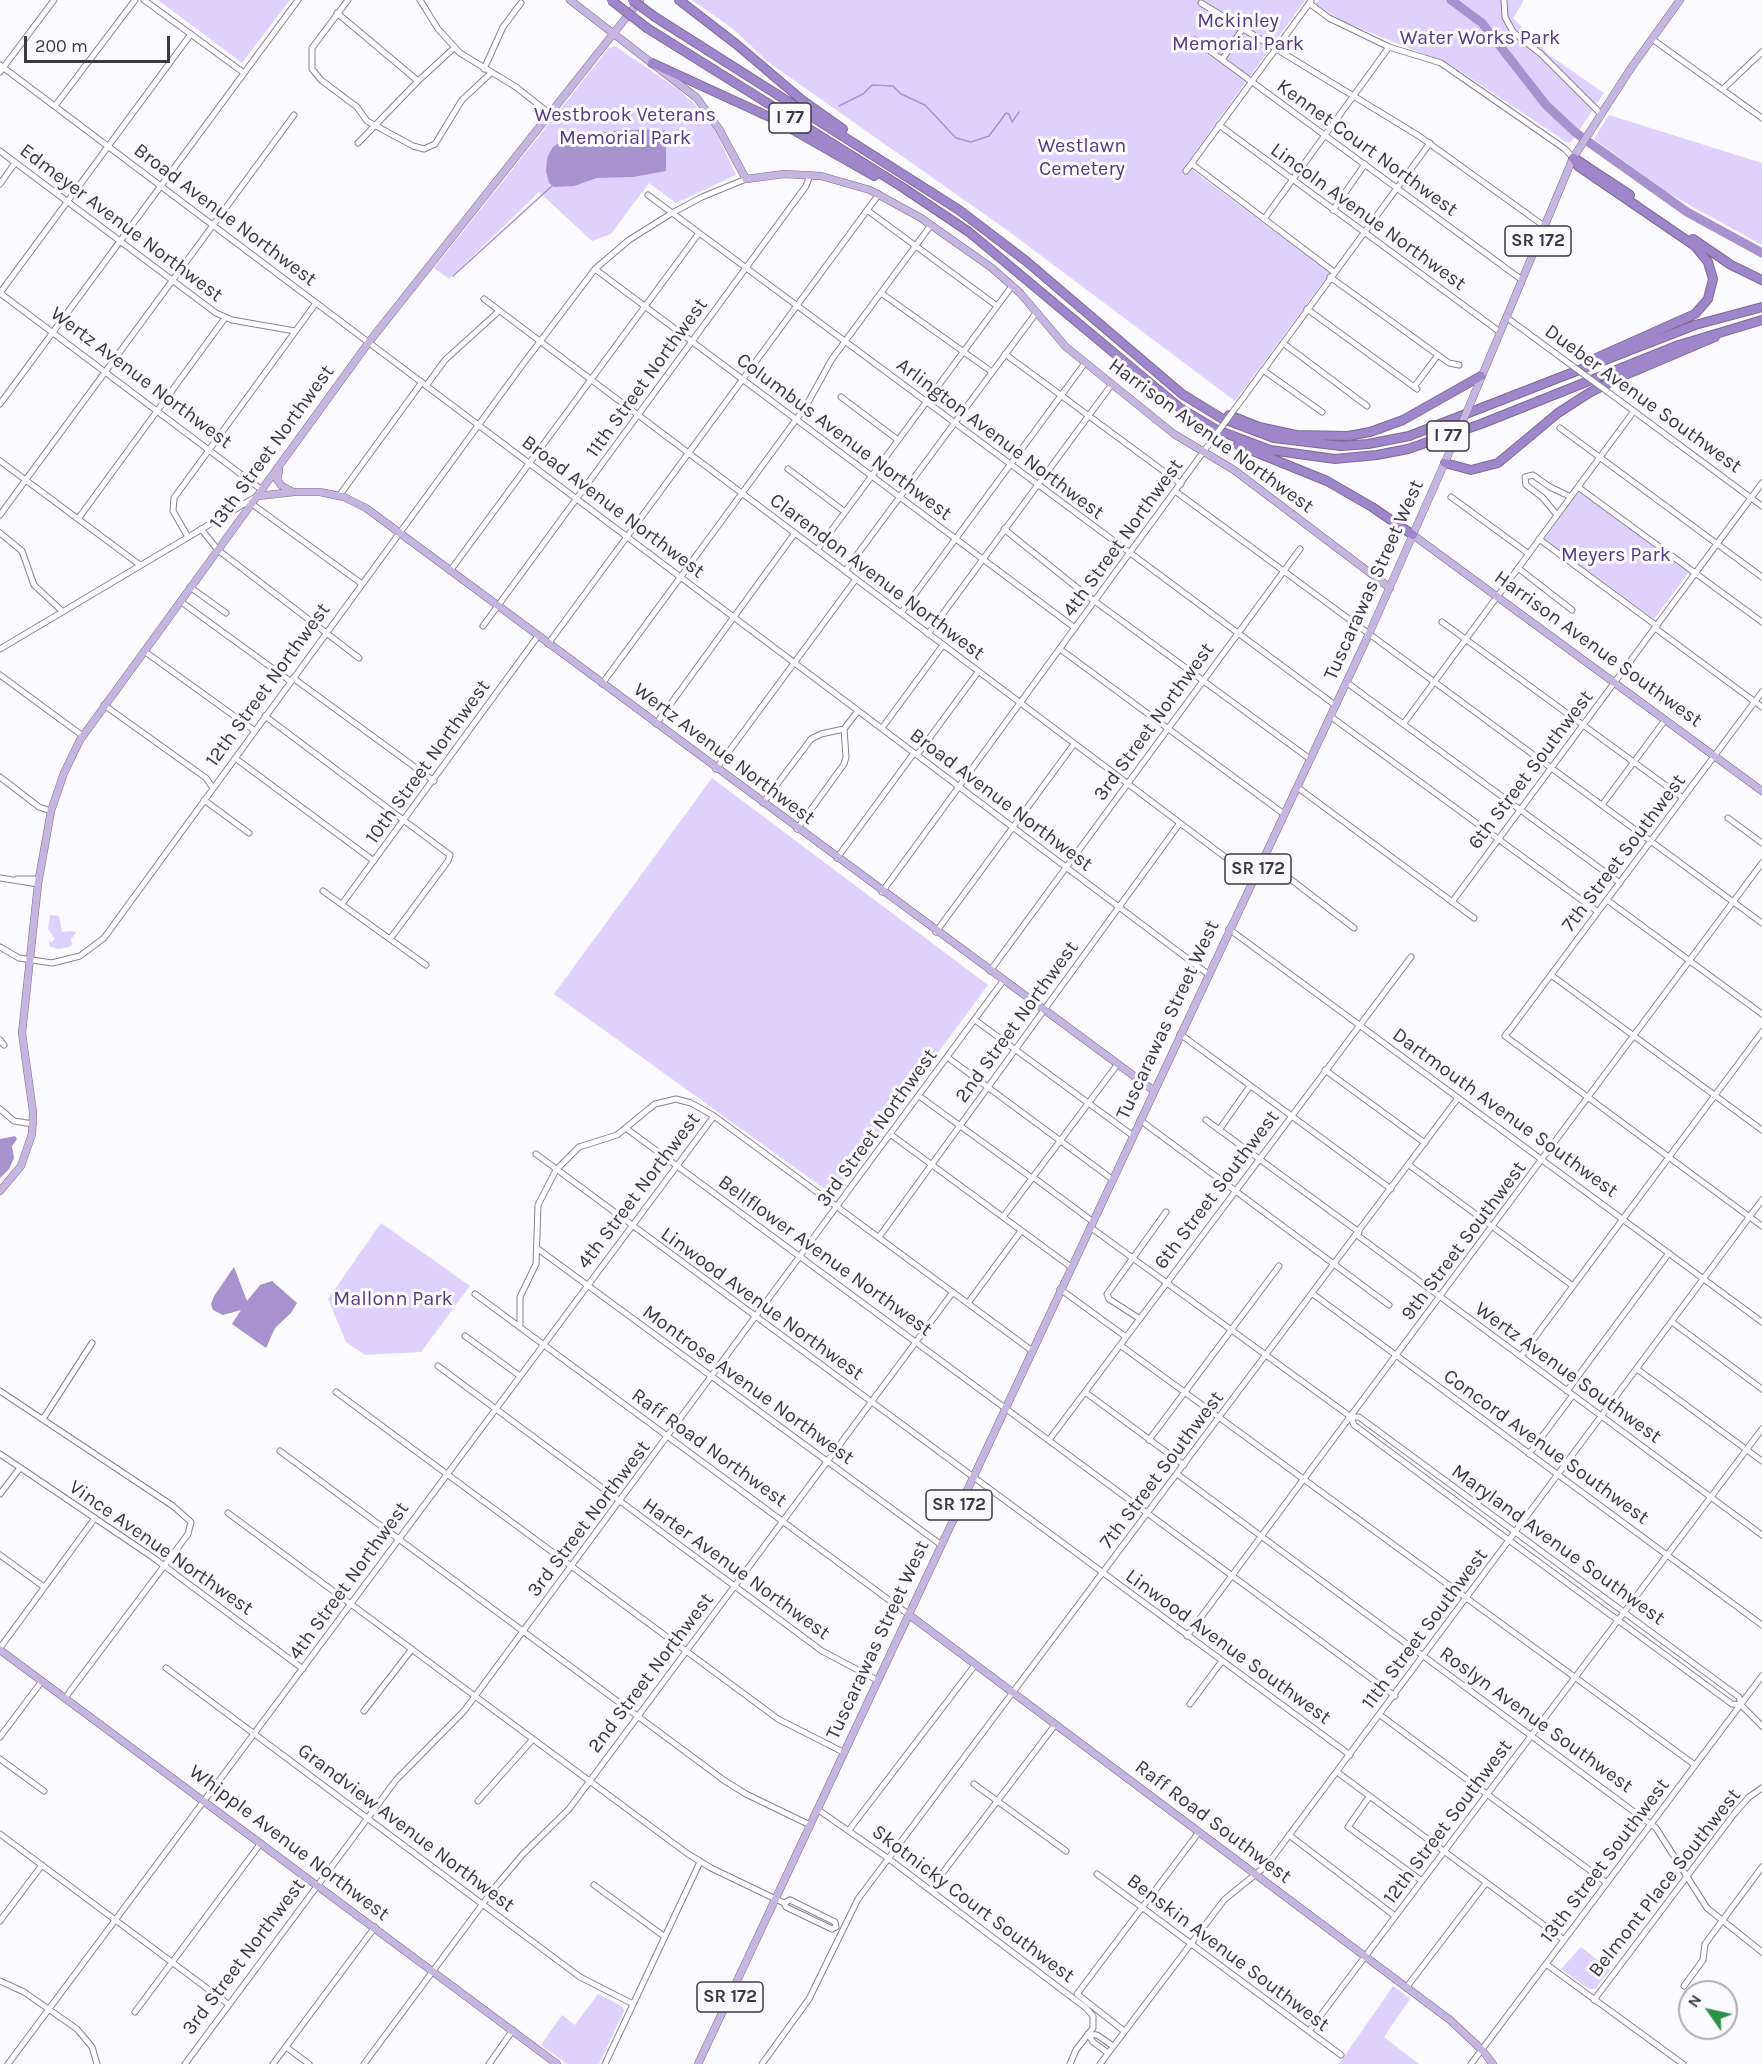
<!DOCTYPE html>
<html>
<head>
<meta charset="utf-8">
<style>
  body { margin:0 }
  #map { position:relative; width:1762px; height:2064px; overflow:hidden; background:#fbfafe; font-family:Karla,sans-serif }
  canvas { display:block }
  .north { position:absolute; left:1678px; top:1980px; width:60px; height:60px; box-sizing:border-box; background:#fbfafe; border:2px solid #afadb3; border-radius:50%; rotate:304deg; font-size:16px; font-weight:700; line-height:24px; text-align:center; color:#3c3942 }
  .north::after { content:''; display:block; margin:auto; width:21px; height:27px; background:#299249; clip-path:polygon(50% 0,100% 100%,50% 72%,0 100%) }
  .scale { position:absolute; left:24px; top:36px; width:146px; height:27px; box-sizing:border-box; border:3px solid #3c3942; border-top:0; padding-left:8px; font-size:18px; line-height:21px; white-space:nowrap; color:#3c3942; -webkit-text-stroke:4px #fbfafe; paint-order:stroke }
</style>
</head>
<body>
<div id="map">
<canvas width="1762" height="2064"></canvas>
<div class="north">N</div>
<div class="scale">200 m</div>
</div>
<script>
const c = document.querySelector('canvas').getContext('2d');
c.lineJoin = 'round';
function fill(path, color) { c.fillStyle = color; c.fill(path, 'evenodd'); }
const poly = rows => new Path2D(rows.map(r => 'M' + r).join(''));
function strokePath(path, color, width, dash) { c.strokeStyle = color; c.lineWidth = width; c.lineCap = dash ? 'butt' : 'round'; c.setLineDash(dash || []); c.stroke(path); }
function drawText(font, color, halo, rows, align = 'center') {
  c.font = font + ' Karla,sans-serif'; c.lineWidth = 6; c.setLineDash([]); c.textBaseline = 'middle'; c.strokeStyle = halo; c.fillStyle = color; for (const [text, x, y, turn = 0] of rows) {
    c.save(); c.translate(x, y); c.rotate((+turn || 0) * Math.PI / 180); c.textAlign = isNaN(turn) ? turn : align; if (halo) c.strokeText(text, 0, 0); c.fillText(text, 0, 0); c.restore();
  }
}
const green = poly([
  [158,0,290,0,242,63],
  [692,0,1305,0,1186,165,1330,273,1235,401,1007,230,768,62,732,28],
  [1319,0,1524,0,1513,18,1549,55,1604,93,1572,141,1568,143,1451,65,1344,22,1315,4],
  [615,46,679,90,695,105,715,130,736,175,676,203,649,183,611,234,592,241,539,192,449,279,434,268,609,48],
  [1609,115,1762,163,1762,245,1668,193,1594,139],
  [1579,491,1689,572,1654,619,1544,539],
  [712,778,988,985,833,1195,554,994],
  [50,915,59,916,62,932,74,931,76,933,71,939,72,945,69,947,58,949,49,946,49,941,52,942,55,939,48,929],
  [381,1223,470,1286,421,1352,365,1355,346,1342,328,1299],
  [1581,1947,1610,1970,1595,1989,1589,1989,1561,1969],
  [1393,1986,1410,1999,1384,2037,1419,2064,1339,2064],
  [598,1994,622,2006,624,2011,599,2064,567,2064,541,2045,562,2015,575,2025]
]);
const water = poly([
  [660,129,666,131,666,171,633,177,597,178,574,186,554,187,549,183,546,171,547,158,553,147,564,139,612,131],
  [15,1136,17,1139,12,1146,14,1158,9,1169,0,1178,0,1139],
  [234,1267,247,1301,260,1285,272,1281,297,1303,291,1313,275,1328,266,1348,232,1324,241,1310,223,1315,213,1310,211,1304,214,1296]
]);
const stream = poly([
  [839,106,863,94,872,85,893,86,901,94,925,105,956,138,971,142,989,136,1006,113,1009,114,1012,122,1019,112],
  [453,276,552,186]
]);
const river = poly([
  [1451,0,1482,23,1546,105,1576,133,1687,212,1762,253]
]);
const minor = poly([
  [144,0,244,73],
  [348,0,312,48,312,69,321,80,357,107,367,121,413,146,424,149,435,144,462,100,491,73],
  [420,0,438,29,460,53,516,87,550,114],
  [1504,0,1505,17,1513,32,1541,54,1601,114],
  [1201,3,1419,136,1544,226],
  [1309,3,1329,18,1389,47,1441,63,1565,149,1573,158],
  [337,13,418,81],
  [1652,39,1762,118],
  [1195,40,1522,280],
  [1222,60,1243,28],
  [0,65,1208,974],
  [484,69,503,27,521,3],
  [0,72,54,0],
  [1723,89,1762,52],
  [55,106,135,0],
  [1219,125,1500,332],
  [358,143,418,81,454,48],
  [0,151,216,313,232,320,295,331],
  [1192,164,1334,272],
  [1186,171,1311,1],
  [0,184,15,163],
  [648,195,1335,705],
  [867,210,997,306],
  [1333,210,1365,164],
  [1264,219,1389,47],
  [595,269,1075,628],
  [1330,277,1449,363,1459,365],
  [0,293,262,490],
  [0,293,191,34],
  [881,293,992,372],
  [484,299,1253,878],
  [1307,309,1417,389],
  [1506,317,1563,359],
  [1283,343,1367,406],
  [1005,354,1181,484],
  [1263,370,1322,412],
  [426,386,445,360,499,311],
  [1414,387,1438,355],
  [1608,392,1762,506],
  [841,397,898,440],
  [0,404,298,0],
  [1237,406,1430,143],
  [1560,428,1762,577],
  [0,461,140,565],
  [788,469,845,512],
  [1578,487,1762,622],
  [1175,491,1762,923],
  [339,496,422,382],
  [1451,497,1529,554],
  [252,504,362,584],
  [0,515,294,115],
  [1557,515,1542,497,1526,485,1525,477,1533,475,1550,487,1571,497],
  [78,519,225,318],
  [201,529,218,550,359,658],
  [1004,529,1085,594,1310,759],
  [0,533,22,551,34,585,62,611],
  [188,537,173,511,174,498,316,303],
  [1539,539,1657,626],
  [817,550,1012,286],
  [1518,568,1572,610],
  [450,571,699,233],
  [845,571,1036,313],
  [190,587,226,613],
  [180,601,290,681],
  [901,613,1085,363],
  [1442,622,1683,798],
  [483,626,806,186,810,175],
  [1655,628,1762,707],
  [928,634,1112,384],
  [548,644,879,194],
  [0,649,254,498],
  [1060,649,1284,814],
  [144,651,255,731],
  [0,675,83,736],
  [293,678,434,781],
  [1346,682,1620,883],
  [602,684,806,406,832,359,931,225],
  [104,705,206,778,213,788],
  [265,716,450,855,448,861,390,939],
  [1330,716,1598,912],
  [1404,723,1634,411],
  [656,724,795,533],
  [882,728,943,645],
  [917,755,978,672],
  [235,758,374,861],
  [716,769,856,579],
  [0,777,39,807,51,811],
  [1297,787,1474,918],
  [204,800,249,833],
  [763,803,811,739,821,734,844,729,858,711],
  [1602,805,1665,720],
  [1728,818,1762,843],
  [797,829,844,764,846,757,844,729],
  [837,858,914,753],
  [1263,858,1354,928],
  [0,878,38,884],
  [17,879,39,879],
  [323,891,426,965],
  [882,892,1212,440],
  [1607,900,1762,1014],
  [1452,902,1762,483],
  [342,904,538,636],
  [1229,929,1762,1322],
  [936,932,1074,744],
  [0,947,19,958,52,963,80,956,104,938,523,364,595,269,629,240,672,213,702,197,746,179],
  [990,971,1300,549],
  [1551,975,1762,1130],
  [975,1020,1132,1135],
  [1509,1031,1762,692],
  [1507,1033,1505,1036,1762,1226],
  [1180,1034,1391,1189],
  [0,1040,4,1045],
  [947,1057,1112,1179],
  [1325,1070,1425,1143],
  [919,1096,1032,1178],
  [0,1109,14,1121,33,1124],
  [1140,1120,1389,1305],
  [1206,1120,1359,1232],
  [627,1129,1395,1696],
  [1219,1130,1250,1086],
  [890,1134,1071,1267],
  [536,1154,1350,1755],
  [1409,1165,1573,1286],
  [1033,1177,1092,1221],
  [1003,1217,1117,1065],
  [1090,1227,1351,1417,1359,1417,1739,1697,1741,1705,1762,1726],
  [1357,1235,1762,1535],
  [879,1237,1180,823],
  [538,1249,940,1544],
  [1060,1289,1126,1337],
  [475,1294,908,1614],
  [1313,1294,1762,1625],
  [968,1303,1021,1231],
  [1140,1319,1109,1299,1107,1294,1166,1212],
  [1672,1322,1762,1389],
  [520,1326,520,1297,536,1264,538,1205,556,1170,579,1147,617,1135,655,1104,676,1099,691,1103,714,1116,1031,1350],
  [465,1336,520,1376],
  [1120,1345,1695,1765],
  [1521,1356,1762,1032],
  [438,1366,822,1651,877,1680],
  [1637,1369,1762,1461],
  [0,1391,173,1506,191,1522,188,1534,65,1698],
  [1567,1391,1669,1253],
  [336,1392,778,1719,843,1752],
  [1085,1392,1184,1465],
  [1351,1417,1354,1425,1510,1541,1732,1704,1741,1705],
  [43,1419,92,1343],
  [1049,1440,1411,957],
  [1149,1440,1279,1266],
  [280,1451,725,1781,746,1794,810,1825],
  [0,1454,151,1556,303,1669],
  [1529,1454,1573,1395],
  [1177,1474,1656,1828,1707,1908,1762,1952],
  [0,1494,20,1468],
  [228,1513,688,1854,711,1868,784,1903],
  [0,1555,44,1587],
  [1187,1636,1762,863],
  [0,1648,95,1518],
  [166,1668,580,1977,633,2004],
  [1190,1704,1222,1661],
  [364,1711,412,1649],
  [1380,1715,1607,1883],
  [0,1737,42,1681],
  [0,1759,44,1791],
  [1337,1772,1564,1940],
  [974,1784,1066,1851],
  [1369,1797,1348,1827,1422,1881],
  [478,1801,533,1739],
  [817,1809,889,1859,1086,2008,1093,2016,1093,2028,1076,2050,1070,2064],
  [849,1830,975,1665],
  [0,1834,228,2004],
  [1289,1835,1395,1916],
  [1097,1874,1341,2055],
  [935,1883,1055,1725],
  [594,1885,665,1937],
  [790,1900,835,1922,836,1927,832,1929,786,1907,784,1903,790,1900],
  [0,1921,42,1865],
  [1546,1964,1683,2064],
  [0,1981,24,1992,77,2029,92,2047,97,2064],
  [1684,1986,1703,1960,1705,1944,1762,1867],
  [1406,1988,1486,1883],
  [1594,2000,1734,1814,1749,1797,1762,1788],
  [135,2012,261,1843],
  [1124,2031,1077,1994,1199,1832],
  [1309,2031,1762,1429],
  [1088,2034,1093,2042,1108,2053],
  [1088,2034,1097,2035,1113,2046],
  [286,2047,309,2064],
  [8,2064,714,1116],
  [185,2064,396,1780,464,1711,1003,981],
  [273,2064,375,1927],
  [364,2064,496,1886,523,1854,569,1809,953,1292],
  [489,2064,513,2030],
  [605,2064,700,1862],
  [762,2064,809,1999,858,1899,1458,1098],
  [1100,2064,1224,1900,1267,1865,1762,1200],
  [1471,2064,1762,1676]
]);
const major = poly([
  [570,0,697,98,719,129,746,179,784,174,821,176,870,190,921,218,992,268,1020,293,1066,347,1174,434,1234,470,1390,588],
  [1471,402,1573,158,1631,68,1680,0],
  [279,470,277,480,282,486,291,491],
  [258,496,294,492,320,492,344,497,366,508,1153,1090],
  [1413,535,1762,791],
  [0,1191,21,1166,32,1134,33,1112,22,1033,38,884,51,811,64,773,80,740,369,342,640,0],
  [908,1614,1450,2020,1482,2050,1493,2064],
  [0,1650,557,2064],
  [698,2064,1369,634,1453,444]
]);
const highway = poly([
  [679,0,736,44,802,100,843,129],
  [655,17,959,210,1026,261,1182,394,1221,418,1274,438,1341,446,1368,444,1409,436,1695,325,1762,307],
  [647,28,902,187,969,232,1180,408,1217,430,1270,450,1335,459,1377,455,1408,449,1481,424,1679,345,1762,320],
  [652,63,774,119,874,176],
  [1573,158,1578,166,1695,246,1708,262,1713,279,1708,299,1695,314,1594,359],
  [1574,158,1630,195],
  [1693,239,1731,265,1762,280],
  [1229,415,1259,427,1296,435,1348,436,1370,432,1403,420,1481,376],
  [1238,445,1327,481,1372,507,1413,535],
  [1445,463,1471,470,1498,463,1558,413,1589,393,1616,379,1715,337]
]);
const minorBridge = poly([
  [1563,359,1608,392],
  [1212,440,1237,406]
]);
const majorBridge = poly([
  [1453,444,1471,402]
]);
const highwayBridge = poly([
  [611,0,647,28],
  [632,0,655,17]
]);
const shields = [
  [790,118,42],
  [1538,241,66],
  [1448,436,42],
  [1258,869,66],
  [959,1505,66],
  [730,1997,66]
];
const shieldNames = [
  ["I 77",790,118],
  ["SR 172",1538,241],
  ["I 77",1448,436],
  ["SR 172",1258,869],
  ["SR 172",959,1505],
  ["SR 172",730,1997]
];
const parkNames = [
  ["Mckinley",1238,21],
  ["Memorial Park",1238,44],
  ["Water Works Park",1480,38],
  ["Westbrook Veterans",625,115],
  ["Memorial Park",625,138],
  ["Westlawn",1082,146],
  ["Cemetery",1082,169],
  ["Meyers Park",1616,555],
  ["Mallonn Park",393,1299]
];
const streetNames = [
  ["Kennet Court Northwest",1367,148,36],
  ["Broad Avenue Northwest",225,215,37],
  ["Lincoln Avenue Northwest",1368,217,36],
  ["Edmeyer Avenue Northwest",121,223,37],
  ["Wertz Avenue Northwest",141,378,37],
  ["11th Street Northwest",647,378,-54],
  ["Dueber Avenue Southwest",1643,399,36],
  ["Harrison Avenue Northwest",1211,436,36],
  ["Columbus Avenue Northwest",844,437,37],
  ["Arlington Avenue Northwest",1000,439,37],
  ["13th Street Northwest",272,447,-54],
  ["Broad Avenue Northwest",613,507,37],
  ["4th Street Northwest",1123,538,-54],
  ["Clarendon Avenue Northwest",877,577,37],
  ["Tuscarawas Street West",1374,580,-66],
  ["Harrison Avenue Southwest",1598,649,36],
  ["12th Street Northwest",268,685,-54],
  ["3rd Street Northwest",1154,722,-54],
  ["Wertz Avenue Northwest",724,754,37],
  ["10th Street Northwest",428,762,-54],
  ["6th Street Southwest",1531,770,-53],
  ["Broad Avenue Northwest",1001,800,37],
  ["7th Street Southwest",1624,853,-53],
  ["Tuscarawas Street West",1168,1020,-65],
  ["2nd Street Northwest",1017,1022,-54],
  ["Dartmouth Avenue Southwest",1505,1113,36],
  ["3rd Street Northwest",877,1128,-54],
  ["6th Street Southwest",1217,1190,-53],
  ["4th Street Northwest",639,1191,-53],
  ["9th Street Southwest",1464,1241,-53],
  ["Bellflower Avenue Northwest",825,1256,36],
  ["Linwood Avenue Northwest",762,1304,36],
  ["Wertz Avenue Southwest",1568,1373,36],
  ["Montrose Avenue Northwest",748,1385,36],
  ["Concord Avenue Southwest",1546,1447,36],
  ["Raff Road Northwest",709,1448,36],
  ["7th Street Southwest",1162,1470,-53],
  ["3rd Street Northwest",589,1519,-53],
  ["Maryland Avenue Southwest",1558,1545,36],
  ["Vince Avenue Northwest",161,1548,35],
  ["Harter Avenue Northwest",736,1569,36],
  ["4th Street Northwest",349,1581,-54],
  ["11th Street Southwest",1425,1629,-53],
  ["Tuscarawas Street West",878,1640,-65],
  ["Linwood Avenue Southwest",1228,1647,36],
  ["2nd Street Northwest",651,1673,-53],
  ["Roslyn Avenue Southwest",1536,1720,36],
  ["Raff Road Southwest",1213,1822,37],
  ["12th Street Southwest",1448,1822,-53],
  ["Grandview Avenue Northwest",406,1828,37],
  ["Whipple Avenue Northwest",289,1843,37],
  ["13th Street Southwest",1605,1861,-53],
  ["Belmont Place Southwest",1665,1883,-52],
  ["Skotnicky Court Southwest",973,1904,37],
  ["Benskin Avenue Southwest",1228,1953,37],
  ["3rd Street Northwest",244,1957,-53]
];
fill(green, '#dfd1fd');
fill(water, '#a693cd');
strokePath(stream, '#a693cd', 1.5);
strokePath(river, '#a693cd', 9);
strokePath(minor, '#878195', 7);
strokePath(major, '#7c6b9b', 8);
strokePath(highway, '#7c6b9b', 10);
strokePath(minor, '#fff', 5);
strokePath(major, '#c5b6e0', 7);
strokePath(highway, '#9e86cb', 8);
strokePath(minorBridge, '#878195', 7, []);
strokePath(majorBridge, '#7c6b9b', 8, []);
strokePath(highwayBridge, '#7c6b9b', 10, []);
strokePath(minorBridge, '#fff', 5);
strokePath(majorBridge, '#c5b6e0', 7);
strokePath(highwayBridge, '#9e86cb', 8);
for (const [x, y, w] of shields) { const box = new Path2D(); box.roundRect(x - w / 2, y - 15, w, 30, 4.5); c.fillStyle = '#fbfafe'; c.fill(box); strokePath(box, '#3c3942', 1.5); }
drawText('bold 18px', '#3c3942', null, shieldNames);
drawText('20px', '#553a80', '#fbfafe', parkNames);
drawText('20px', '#3c3942', '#fbfafe', streetNames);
</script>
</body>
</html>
